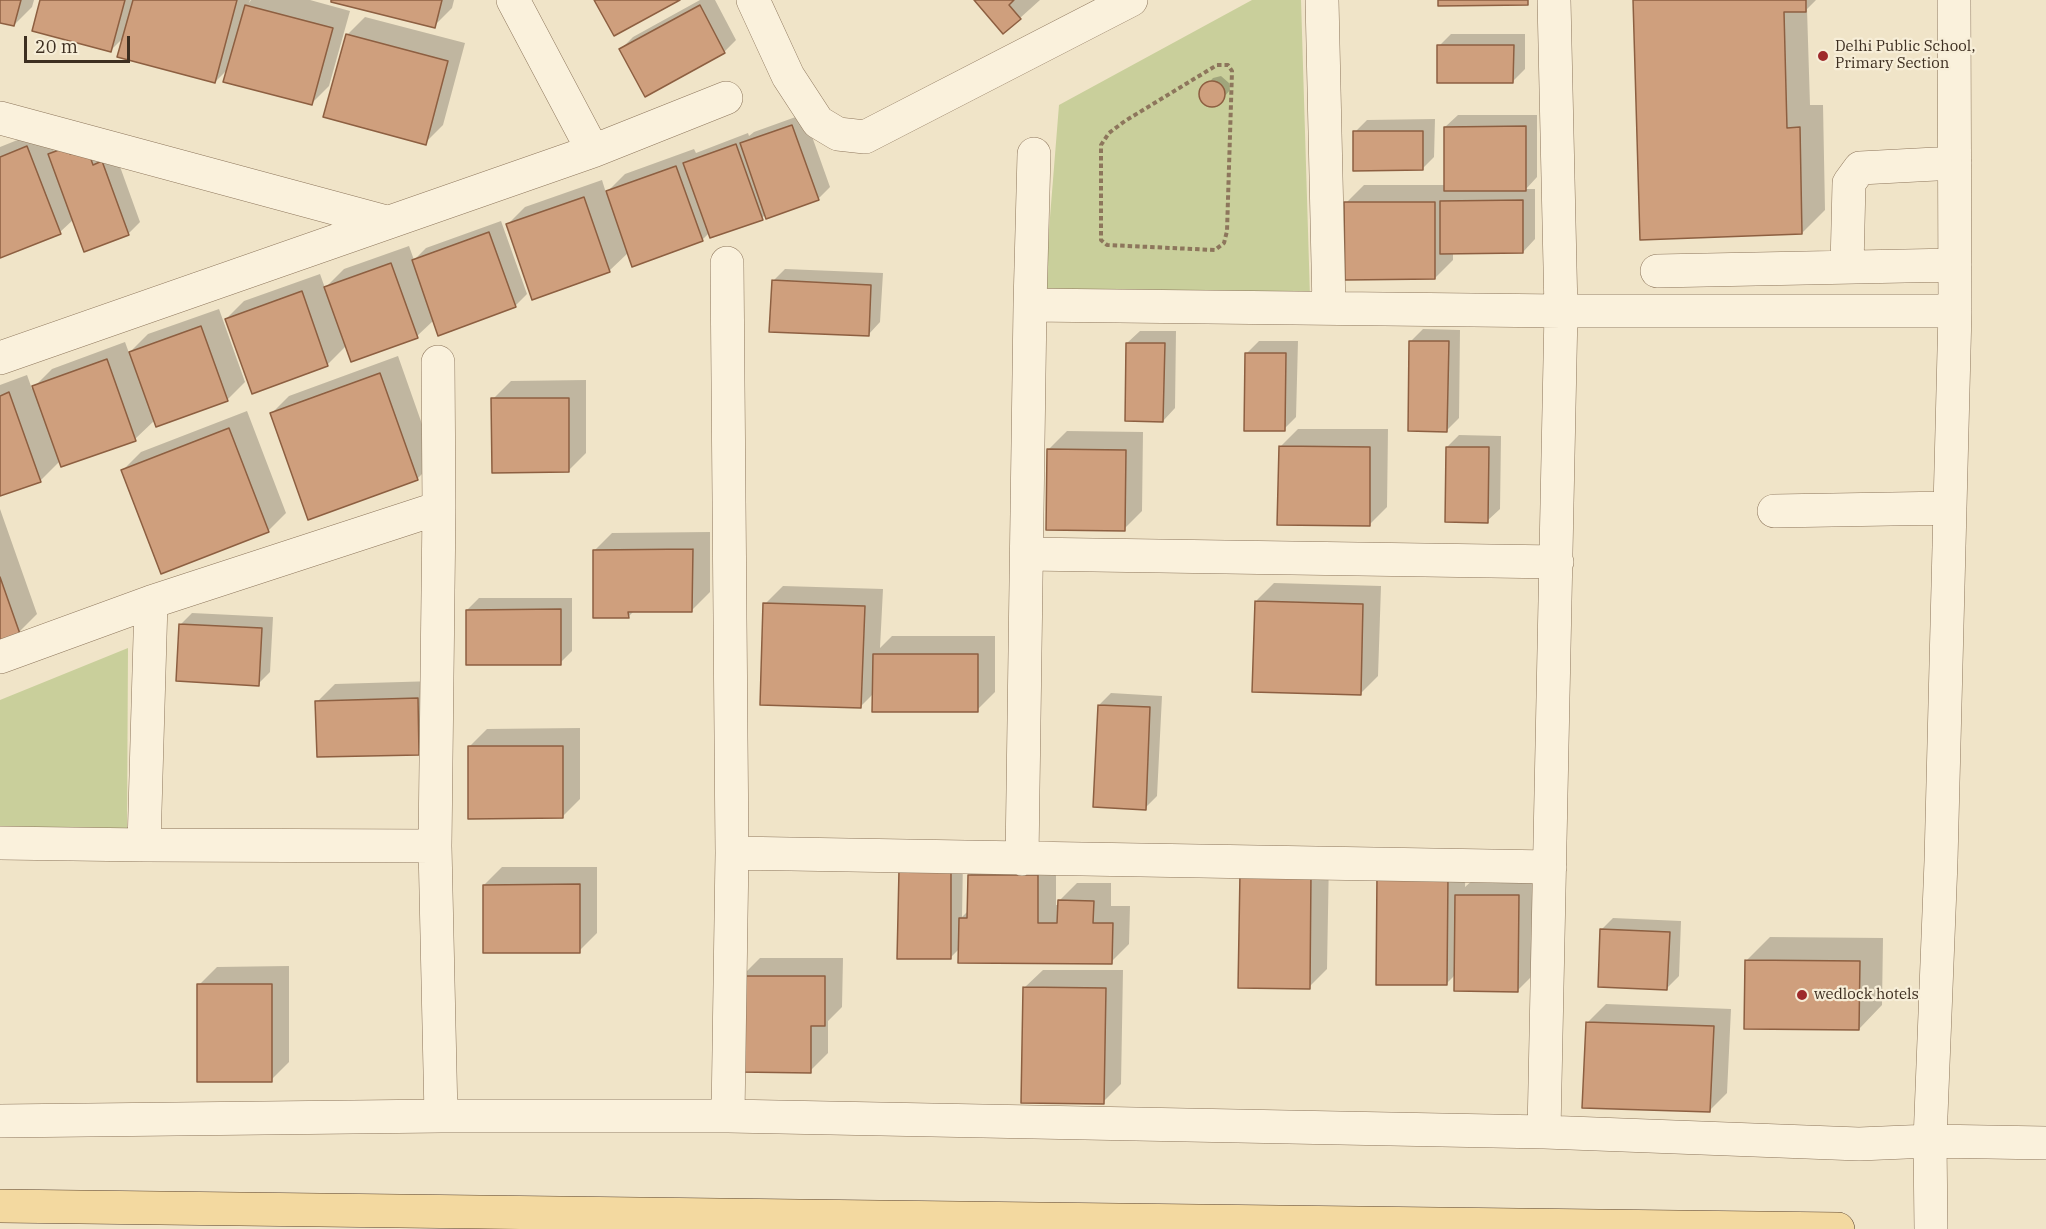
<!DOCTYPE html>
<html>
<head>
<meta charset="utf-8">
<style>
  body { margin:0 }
  #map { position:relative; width:2046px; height:1229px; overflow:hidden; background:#f0e4c8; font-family:"IBM Plex Serif",serif }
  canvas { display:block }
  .scale { position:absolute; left:24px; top:36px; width:106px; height:27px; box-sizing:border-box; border:3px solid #3d2e20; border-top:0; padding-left:8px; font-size:18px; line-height:21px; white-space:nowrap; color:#3d2e20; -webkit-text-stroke:4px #f7eed8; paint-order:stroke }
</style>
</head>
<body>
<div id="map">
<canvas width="2046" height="1229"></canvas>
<div class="scale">20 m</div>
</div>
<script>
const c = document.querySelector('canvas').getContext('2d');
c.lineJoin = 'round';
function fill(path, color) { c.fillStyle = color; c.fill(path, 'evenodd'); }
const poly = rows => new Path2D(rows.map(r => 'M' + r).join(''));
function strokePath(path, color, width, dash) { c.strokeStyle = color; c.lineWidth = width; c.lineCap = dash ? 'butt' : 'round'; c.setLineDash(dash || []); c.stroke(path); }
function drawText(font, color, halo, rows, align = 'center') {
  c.font = font + ' "IBM Plex Serif",serif'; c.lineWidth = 4.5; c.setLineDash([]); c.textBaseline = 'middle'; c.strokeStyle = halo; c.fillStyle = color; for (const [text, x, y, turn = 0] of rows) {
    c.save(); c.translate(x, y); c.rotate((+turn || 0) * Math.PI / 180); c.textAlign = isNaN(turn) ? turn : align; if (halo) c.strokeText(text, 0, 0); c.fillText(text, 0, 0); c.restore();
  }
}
const green = poly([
  [1252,0,1301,0,1310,297,1044,292,1059,105],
  [128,648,127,829,0,827,0,700]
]);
const shadow = poly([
  [0,0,34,0,32,7,14,25,0,21],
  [42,0,250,0,249,3,251,0,310,0,350,11,329,86,311,104,229,68,215,82,124,37,111,50],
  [333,0,454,0,452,8,434,26],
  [700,0,715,0,736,40,724,52,621,49,633,37],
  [976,0,1040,0,1020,18],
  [1635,0,1816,0,1807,9,1810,105,1823,105,1825,210,1802,233],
  [365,17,465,43,443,125,425,143,347,35],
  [1451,34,1525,34,1525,69,1513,81,1439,46],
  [1221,76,1229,83,1230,90,1219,103,1213,106,1203,101,1202,90,1213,78],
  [804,114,830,187,818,199,766,214,762,218,709,233,702,240,629,252,609,271,507,225,525,207,602,180,606,193,625,174,694,149,696,153,748,133,749,136,754,132],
  [1458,115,1537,115,1537,177,1526,189,1535,189,1535,239,1523,252,1453,252,1453,260,1435,278,1346,203,1364,185,1445,185,1445,127],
  [1435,119,1434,157,1422,169,1355,132,1367,120],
  [45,129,54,151,62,142,114,150,140,222,128,234,74,219,60,232,0,256,0,147],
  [501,221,527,294,515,306,434,320,417,336,351,360,346,346,327,365,226,319,244,301,320,274,325,288,344,269,409,246,414,260,426,248],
  [785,269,883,273,880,322,868,335,773,281],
  [219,309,245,382,227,400,155,420,135,439,60,461,40,481,0,495,0,385,27,375,32,389,52,369,125,342,129,353,148,334],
  [1423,329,1460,330,1459,418,1447,430,1411,341],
  [1140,331,1176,331,1175,408,1163,421,1127,343],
  [1259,341,1298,341,1296,417,1284,429,1247,353],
  [398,356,435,461,417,479,271,414,289,396],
  [586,380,586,453,568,471,493,399,511,381],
  [247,411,286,513,268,531,123,470,141,452],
  [1298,429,1388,429,1387,507,1369,525,1280,447],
  [1067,431,1143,432,1142,511,1124,529,1049,449],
  [1459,435,1501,436,1500,509,1487,521,1447,447],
  [0,509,37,614,19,632,0,639],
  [710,532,710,592,692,610,634,611,628,617,594,551,612,533],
  [1274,583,1381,586,1378,676,1360,694,1256,601],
  [783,586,883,589,880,648,892,636,995,636,995,692,977,710,874,693,861,706,765,604],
  [479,598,572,598,572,651,560,663,467,610],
  [192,613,273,617,270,672,258,684,180,625],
  [435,681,436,735,418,753,317,702,335,684],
  [1111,693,1162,696,1157,796,1145,808,1099,705],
  [580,728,580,799,562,817,469,747,487,729],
  [1329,856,1327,969,1309,987,1241,874],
  [988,857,1056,857,1056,905,1059,905,1059,901,1077,883,1111,883,1111,906,1130,906,1129,944,1111,962,960,948,950,958,900,870,963,859,962,917,969,910,970,875],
  [1466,858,1465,887,1475,878,1537,878,1536,972,1518,990,1456,974,1446,984,1379,875],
  [502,867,597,867,597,933,579,951,484,885],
  [1613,918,1681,921,1679,976,1667,988,1601,930],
  [1770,937,1883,938,1882,1005,1859,1029,1747,960],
  [760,958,843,958,842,1007,828,1021,828,1053,810,1071,742,976],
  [289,966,289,1062,271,1080,199,985,217,967],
  [1043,970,1123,970,1121,1084,1103,1102,1024,988],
  [1606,1004,1731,1009,1727,1093,1709,1111,1588,1022]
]);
const building = poly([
  [0,0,21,0,14,26,0,23,0,0],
  [40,0,125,0,111,52,32,31,40,0],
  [133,0,237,0,215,83,117,57,133,0],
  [331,0,442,0,435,28,331,2,331,0],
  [594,0,680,0,614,36,594,0],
  [974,0,1014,0,1009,5,1021,19,1003,34,974,0],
  [1438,0,1528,0,1528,5,1438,6,1438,0],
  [1633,0,1806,0,1806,12,1784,12,1787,128,1800,127,1802,234,1640,240,1633,0],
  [245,5,333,28,312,105,223,82,245,5],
  [700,5,725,53,645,97,619,49,700,5],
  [346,34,448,61,426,145,323,117,346,34],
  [1437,45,1514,45,1513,83,1437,83,1437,45],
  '1199 94a13 13 0 1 1 26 0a13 13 0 1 1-26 0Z',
  [792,125,819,200,766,219,740,143,792,125],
  [1526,126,1526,191,1444,191,1444,127,1526,126],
  [1353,131,1423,131,1423,170,1353,171,1353,131],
  [736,144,763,220,710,238,683,163,736,144],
  [27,146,61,234,0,258,0,157,27,146],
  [67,147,70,154,87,148,93,165,102,161,129,235,84,252,48,154,67,147],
  [676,166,703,241,632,267,606,191,676,166],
  [584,197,610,272,532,300,506,224,584,197],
  [1523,200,1523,253,1440,254,1440,201,1523,200],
  [1344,202,1435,202,1435,279,1345,280,1344,202],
  [489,232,516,307,438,336,412,260,489,232],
  [391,263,418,338,351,362,324,287,391,263],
  [772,280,871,285,869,336,769,332,772,280],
  [302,291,328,366,252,394,225,319,302,291],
  [201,326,228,401,156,427,129,352,201,326],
  [1409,341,1449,341,1447,432,1408,431,1409,341],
  [1126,343,1165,343,1163,422,1125,421,1126,343],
  [1245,353,1286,353,1285,431,1244,431,1245,353],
  [107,359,136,441,61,467,32,386,107,359],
  [380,373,418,480,308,520,270,413,380,373],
  [9,392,41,482,0,496,0,396,9,392],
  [491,398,569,398,569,472,492,473,491,398],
  [229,428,269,532,161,574,121,470,229,428],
  [1279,446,1370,447,1370,526,1277,525,1279,446],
  [1446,447,1489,447,1488,523,1445,522,1446,447],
  [1047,449,1126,450,1125,531,1046,530,1047,449],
  [693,549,692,612,628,612,629,618,593,618,593,550,693,549],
  [0,577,20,634,0,641,0,577],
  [1255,601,1363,604,1361,695,1252,692,1255,601],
  [763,603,865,606,861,708,760,705,763,603],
  [561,609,561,665,466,665,466,610,561,609],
  [179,624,262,628,259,686,176,681,179,624],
  [873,654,978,654,978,712,872,712,873,654],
  [418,698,419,755,317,757,315,701,418,698],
  [1098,705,1150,707,1146,810,1093,807,1098,705],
  [468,746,563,746,563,818,468,819,468,746],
  [899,870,951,870,951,959,897,959,899,870],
  [1240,873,1311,873,1310,989,1238,988,1240,873],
  [968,875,1038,875,1038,923,1057,923,1058,900,1094,901,1093,923,1113,923,1112,964,958,963,959,918,967,918,968,875],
  [1377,875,1448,875,1447,985,1376,985,1377,875],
  [580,884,580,953,483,953,483,885,580,884],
  [1455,895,1519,895,1518,992,1454,991,1455,895],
  [1600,929,1670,932,1667,990,1598,987,1600,929],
  [1745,960,1860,961,1859,1030,1744,1029,1745,960],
  [740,976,825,976,825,1026,811,1026,811,1073,739,1072,740,976],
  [197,984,272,984,272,1082,197,1082,197,984],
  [1023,987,1106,988,1104,1104,1021,1103,1023,987],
  [1586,1022,1714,1026,1710,1112,1582,1108,1586,1022]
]);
const path = poly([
  [1217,65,1228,65,1232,71,1227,231,1224,243,1215,250,1107,245,1101,240,1101,145,1109,133,1125,121,1217,65]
]);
const minor = poly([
  [513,0,593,151],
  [753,0,788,76,818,122,838,134,865,137,1131,0],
  [1322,0,1329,308],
  [0,118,386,222],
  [727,263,732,853,728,1116],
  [1847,267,1849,183,1860,168,1955,163],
  [1657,271,1955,265],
  [1030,305,1561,311,1955,311],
  [0,358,593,151,726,98],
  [438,362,439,508,435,846,441,1116],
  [1774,511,1950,508],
  [1027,554,1557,562],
  [0,657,151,602,439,508],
  [0,843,144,845,435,846],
  [144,845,151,602],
  [732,853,1550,867],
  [1022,859,1030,305,1034,154],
  [0,1121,441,1116,728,1116,1544,1132,1859,1144,1930,1141,2046,1143],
  [1544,1132,1561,311,1554,0],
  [1931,1229,1930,1141,1941,861,1955,311,1954,0]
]);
const major = poly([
  [0,1206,1838,1229]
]);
const markers = [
  [1823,56,6,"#9e2a2b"],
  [1802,995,6,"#9e2a2b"]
];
const poiNames = [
  ["Delhi Public School,",1835,47],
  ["Primary Section",1835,64],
  ["wedlock hotels",1814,995]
];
fill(green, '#c9cf9b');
fill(shadow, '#0003');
fill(building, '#cf9f7d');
strokePath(building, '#8d5f41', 1.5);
strokePath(minor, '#8d765c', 34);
strokePath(major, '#5b4430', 34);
strokePath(path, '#8d765c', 4, [4.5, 3]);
strokePath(minor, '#faf1dc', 33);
strokePath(major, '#f3d9a0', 33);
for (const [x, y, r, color] of markers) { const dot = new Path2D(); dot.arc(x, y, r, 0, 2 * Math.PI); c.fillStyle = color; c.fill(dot); strokePath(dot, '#f7eed8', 2); }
drawText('15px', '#3d2e20', '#f7eed8', poiNames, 'left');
</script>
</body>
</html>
